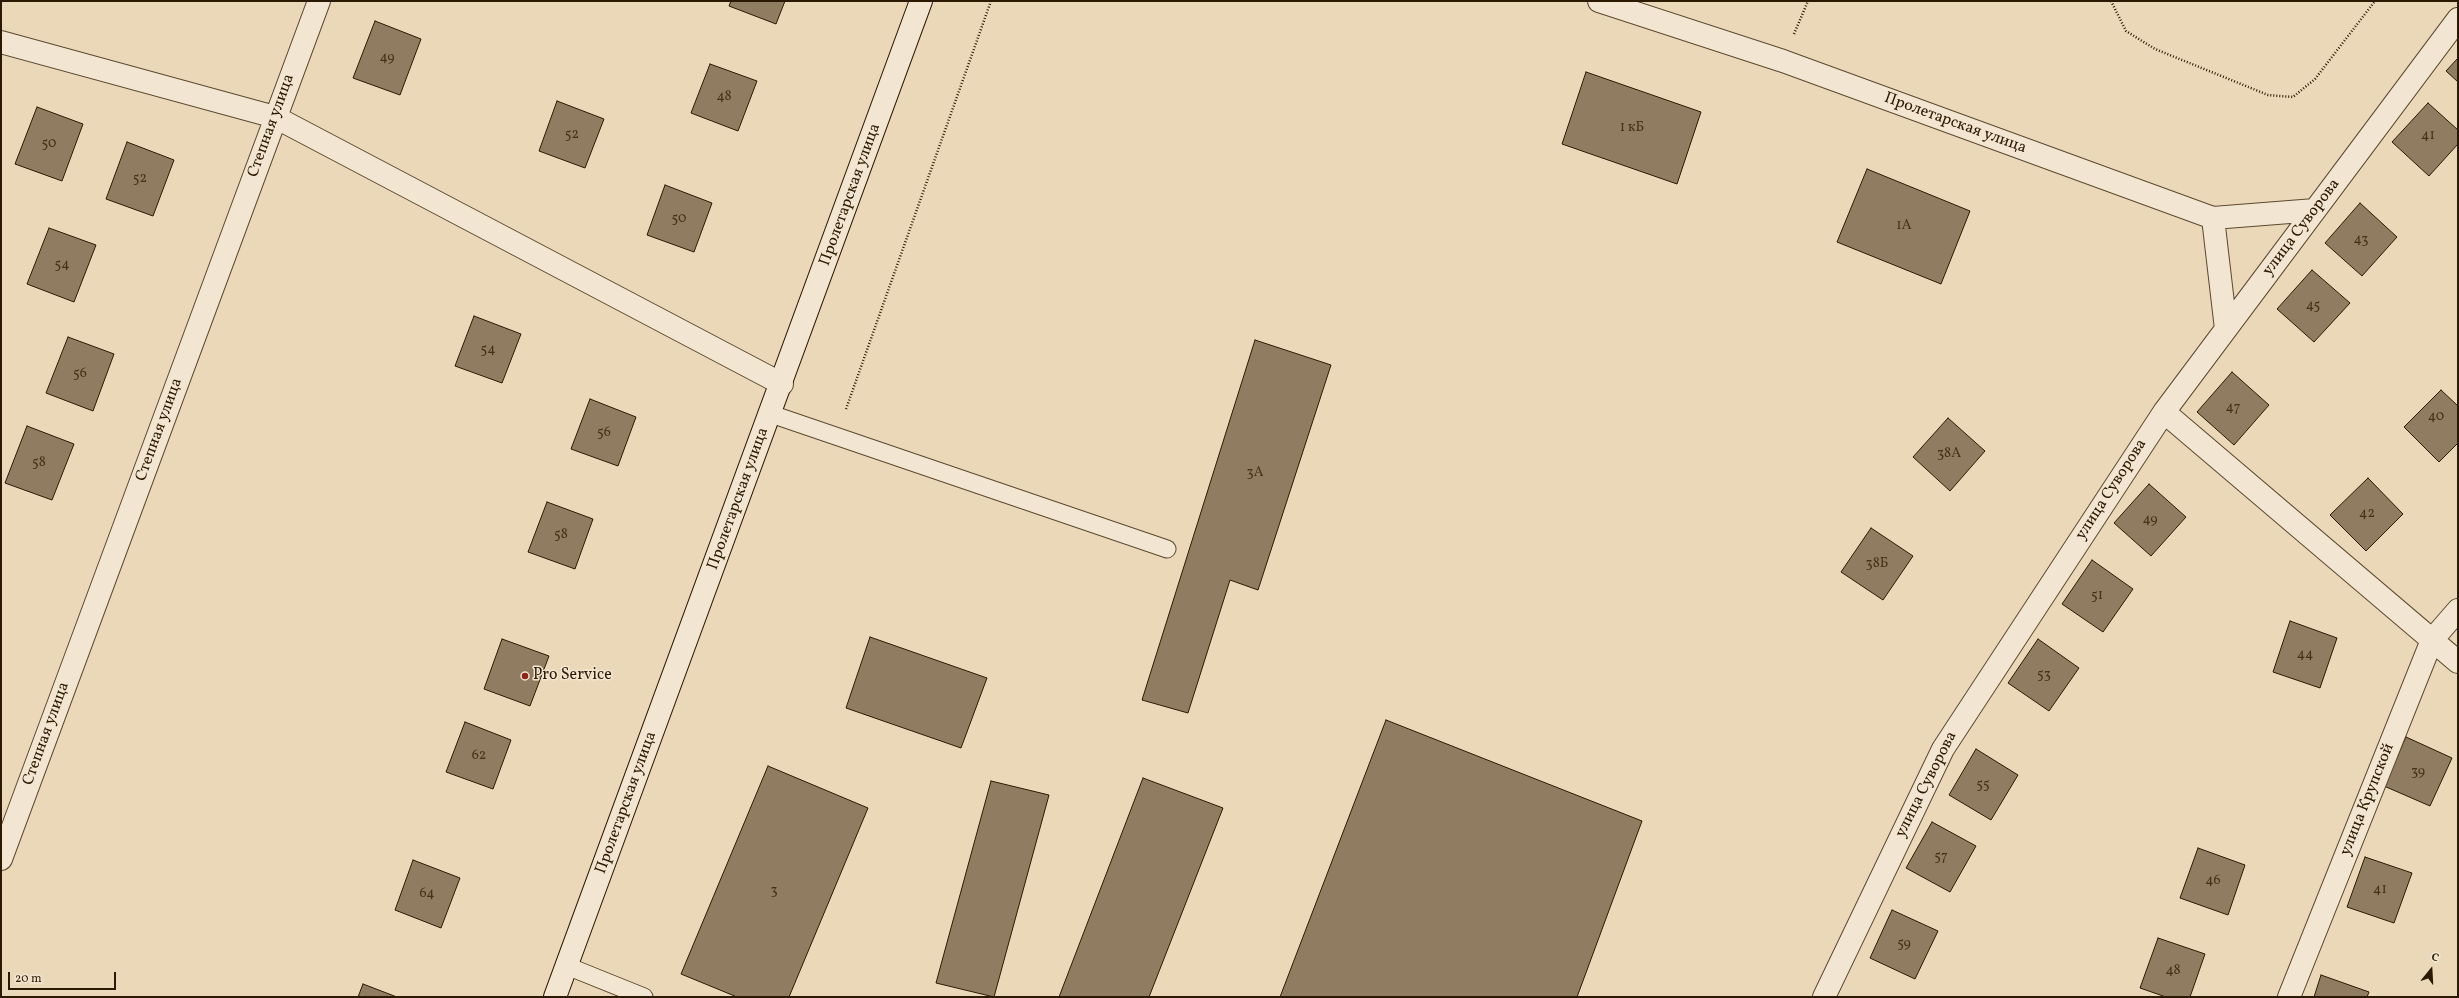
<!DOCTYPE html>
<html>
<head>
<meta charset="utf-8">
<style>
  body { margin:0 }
  #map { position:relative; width:2459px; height:998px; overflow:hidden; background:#ebd8b9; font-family:Vollkorn,serif }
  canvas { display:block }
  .frame { position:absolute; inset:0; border:2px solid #2c1901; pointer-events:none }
  .north { position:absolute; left:2411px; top:950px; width:40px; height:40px; -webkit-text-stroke:3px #f2e6d2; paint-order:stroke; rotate:18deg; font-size:11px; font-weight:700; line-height:16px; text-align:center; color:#2c1901 }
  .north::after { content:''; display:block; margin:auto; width:14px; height:18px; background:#2c1901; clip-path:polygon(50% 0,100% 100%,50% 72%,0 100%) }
  .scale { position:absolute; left:8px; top:972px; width:108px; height:18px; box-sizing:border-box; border:2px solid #2c1901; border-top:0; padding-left:5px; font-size:12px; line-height:14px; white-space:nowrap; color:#2c1901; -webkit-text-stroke:3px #f2e6d2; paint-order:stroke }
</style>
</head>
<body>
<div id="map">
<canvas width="2459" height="998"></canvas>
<div class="frame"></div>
<div class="north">С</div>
<div class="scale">20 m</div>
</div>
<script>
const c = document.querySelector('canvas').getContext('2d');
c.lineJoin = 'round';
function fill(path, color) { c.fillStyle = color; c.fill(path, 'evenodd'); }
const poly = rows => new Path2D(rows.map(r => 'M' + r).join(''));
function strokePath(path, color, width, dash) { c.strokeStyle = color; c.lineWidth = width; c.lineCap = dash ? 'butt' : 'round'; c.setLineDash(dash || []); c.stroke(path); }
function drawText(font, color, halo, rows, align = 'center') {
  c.font = font + ' Vollkorn,serif'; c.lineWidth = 3; c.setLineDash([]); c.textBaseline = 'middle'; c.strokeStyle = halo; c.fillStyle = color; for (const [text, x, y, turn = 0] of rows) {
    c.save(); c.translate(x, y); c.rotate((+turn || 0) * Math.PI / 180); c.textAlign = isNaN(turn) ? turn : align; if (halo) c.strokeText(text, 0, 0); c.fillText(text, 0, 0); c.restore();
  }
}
const building = poly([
  [731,1,785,1,776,24,729,6,731,1],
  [375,21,421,39,400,95,353,78,375,21],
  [2458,58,2458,82,2446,71,2458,58],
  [710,64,757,81,738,131,691,113,710,64],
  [1586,72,1701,112,1677,184,1562,144,1586,72],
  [557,101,604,119,585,168,539,151,557,101],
  [2428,103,2458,130,2458,144,2429,176,2392,142,2428,103],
  [37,107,83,124,62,181,15,164,37,107],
  [127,142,174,160,153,216,106,199,127,142],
  [1867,169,1970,211,1941,284,1837,242,1867,169],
  [665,185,712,203,694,252,647,235,665,185],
  [2360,203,2397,237,2362,276,2325,243,2360,203],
  [49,228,96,245,74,302,27,284,49,228],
  [2312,270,2350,303,2314,342,2277,309,2312,270],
  [474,316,521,334,502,383,455,366,474,316],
  [68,337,114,354,93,411,46,393,68,337],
  [1255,340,1331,365,1258,590,1230,580,1188,713,1142,700,1255,340],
  [2232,372,2269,405,2234,445,2197,412,2232,372],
  [2441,390,2458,406,2458,443,2439,462,2404,427,2441,390],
  [590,399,636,417,618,466,571,449,590,399],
  [1948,418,1985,451,1950,491,1913,457,1948,418],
  [27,426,74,444,52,500,5,483,27,426],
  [2368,478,2403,514,2366,551,2330,515,2368,478],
  [2149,484,2186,517,2151,556,2114,523,2149,484],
  [547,502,593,519,575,569,528,552,547,502],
  [1871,528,1913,556,1883,600,1841,572,1871,528],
  [2092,560,2133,589,2103,632,2062,604,2092,560],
  [2290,621,2337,638,2320,688,2273,672,2290,621],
  [870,637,987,678,961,748,846,708,870,637],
  [502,639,549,656,530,706,484,689,502,639],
  [2038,639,2079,668,2049,711,2008,683,2038,639],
  [1386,720,1642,821,1577,997,1280,997,1386,720],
  [465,722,511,740,493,789,446,772,465,722],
  [2406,737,2452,758,2430,806,2384,786,2406,737],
  [1976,749,2018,775,1991,820,1949,795,1976,749],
  [768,766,868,808,789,997,737,997,681,974,768,766],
  [1143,778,1223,808,1149,997,1059,997,1143,778],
  [991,781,1049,795,994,997,936,983,991,781],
  [1932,822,1976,846,1950,892,1906,868,1932,822],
  [2198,848,2245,865,2228,915,2180,898,2198,848],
  [2365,857,2412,873,2394,923,2347,907,2365,857],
  [413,860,460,878,441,928,395,910,413,860],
  [1892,910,1938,931,1915,979,1870,958,1892,910],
  [2158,938,2205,954,2190,997,2166,997,2140,988,2158,938],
  [2321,975,2369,992,2367,997,2314,997,2321,975],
  [363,984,397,997,358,997,363,984]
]);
const path = poly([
  [2111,1,2126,31,2155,49,2268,95,2293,97,2315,79,2375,1],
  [1794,34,1808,1],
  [846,409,991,1]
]);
const service = poly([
  [771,414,1167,549],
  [567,966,644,997]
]);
const minor = poly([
  [1599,1,1783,61,2213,218,2315,210],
  [1,42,275,117,782,384],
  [2213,218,2226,329],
  [2164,412,2458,662],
  [1,859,319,1],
  [1824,997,1943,749,2164,412,2458,19],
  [2289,997,2432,640,2458,610]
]);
const secondary = poly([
  [555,997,921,1]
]);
const markers = [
  [525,676,4,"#8f2418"]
];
const numberNames = [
  ["49",387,58],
  ["48",724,97],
  ["1 кБ",1632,128],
  ["52",572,135],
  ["41",2428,136],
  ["50",49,144],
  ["52",140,179],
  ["50",679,219],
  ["1А",1904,226],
  ["43",2361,240],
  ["54",62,265],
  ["45",2313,306],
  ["54",488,350],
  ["56",80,374],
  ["47",2233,408],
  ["40",2436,417],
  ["56",604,433],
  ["38А",1949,454],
  ["58",39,463],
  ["3А",1255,473],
  ["42",2367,514],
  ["49",2150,520],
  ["58",561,535],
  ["38Б",1877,564],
  ["51",2097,596],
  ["44",2305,655],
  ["53",2044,675],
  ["62",479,756],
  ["39",2418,772],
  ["55",1983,785],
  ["57",1941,857],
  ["46",2213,881],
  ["41",2380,890],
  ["3",774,891],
  ["64",427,894],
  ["59",1904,944],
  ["48",2173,971]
];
const streetNames = [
  ["Пролетарская улица",1955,124,20],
  ["Степная улица",272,126,-70],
  ["Пролетарская улица",851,195,-70],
  ["улица Суворова",2302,228,-53],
  ["Степная улица",160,430,-70],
  ["улица Суворова",2112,490,-57],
  ["Пролетарская улица",739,499,-70],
  ["Степная улица",47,734,-70],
  ["улица Суворова",1927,785,-63],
  ["улица Крупской",2368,800,-68],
  ["Пролетарская улица",627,803,-70]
];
const poiNames = [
  ["Pro Service",533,676]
];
fill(building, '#8f7c61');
strokePath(building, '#2c1901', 1);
strokePath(service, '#5c492f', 19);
strokePath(minor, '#5c492f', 24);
strokePath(secondary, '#2c1901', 24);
strokePath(path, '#2c1901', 2.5, [1, 2]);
strokePath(service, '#f2e6d2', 17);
strokePath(minor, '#f2e6d2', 22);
strokePath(secondary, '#f2e6d2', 22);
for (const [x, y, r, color] of markers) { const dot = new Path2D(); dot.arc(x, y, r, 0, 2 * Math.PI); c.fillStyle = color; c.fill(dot); strokePath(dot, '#f2e6d2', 1.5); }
drawText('14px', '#453219', null, numberNames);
drawText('16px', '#2c1901', '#f2e6d2', streetNames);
drawText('16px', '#2c1901', '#f2e6d2', poiNames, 'left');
</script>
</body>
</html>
